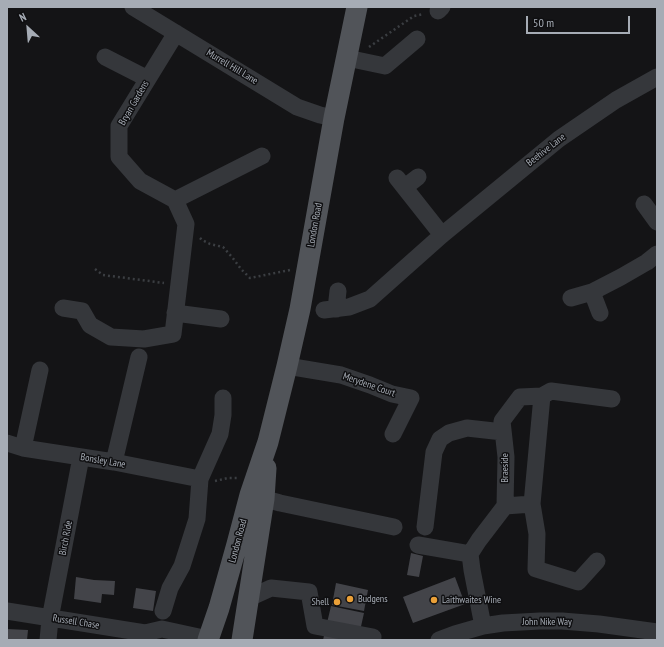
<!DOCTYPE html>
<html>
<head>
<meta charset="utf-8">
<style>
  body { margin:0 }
  #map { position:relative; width:664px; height:647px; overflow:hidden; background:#141416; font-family:"PT Sans Narrow",sans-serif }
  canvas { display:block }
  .frame { position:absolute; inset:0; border:8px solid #a6acb5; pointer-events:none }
  .north { position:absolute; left:8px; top:8px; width:40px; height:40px; -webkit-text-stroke:3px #0f0f11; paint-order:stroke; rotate:334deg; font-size:11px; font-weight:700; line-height:16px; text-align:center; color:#a6acb5 }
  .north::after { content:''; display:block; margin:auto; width:14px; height:18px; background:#a6acb5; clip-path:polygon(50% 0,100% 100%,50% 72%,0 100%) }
  .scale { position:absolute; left:526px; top:16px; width:104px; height:18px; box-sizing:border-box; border:2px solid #a6acb5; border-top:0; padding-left:5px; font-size:12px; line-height:14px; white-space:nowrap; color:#a6acb5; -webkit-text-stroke:3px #0f0f11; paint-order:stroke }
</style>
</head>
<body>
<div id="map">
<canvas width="664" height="647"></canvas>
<div class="frame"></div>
<div class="north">N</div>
<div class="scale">50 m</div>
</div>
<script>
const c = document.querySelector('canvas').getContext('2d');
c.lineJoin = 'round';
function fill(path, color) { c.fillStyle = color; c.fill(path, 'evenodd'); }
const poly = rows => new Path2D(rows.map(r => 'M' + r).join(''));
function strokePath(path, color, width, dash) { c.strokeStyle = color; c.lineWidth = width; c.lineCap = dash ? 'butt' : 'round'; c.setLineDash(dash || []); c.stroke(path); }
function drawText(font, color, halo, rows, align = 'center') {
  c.font = font + ' "PT Sans Narrow",sans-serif'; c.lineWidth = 3; c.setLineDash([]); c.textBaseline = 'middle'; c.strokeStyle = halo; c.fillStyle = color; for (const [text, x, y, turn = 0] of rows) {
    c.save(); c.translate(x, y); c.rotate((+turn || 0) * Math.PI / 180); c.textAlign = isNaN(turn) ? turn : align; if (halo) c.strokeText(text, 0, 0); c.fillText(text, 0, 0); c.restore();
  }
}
const building = poly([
  [411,553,423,556,419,577,407,575],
  [76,577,94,580,115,581,114,595,102,594,101,603,74,599],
  [455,577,465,604,413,623,403,597],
  [336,583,368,590,364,611,332,605],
  [136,588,156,591,153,611,133,608],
  [331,606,364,613,358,640,323,640],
  [7,629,28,630,27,640,7,640]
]);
const path = poly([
  [369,47,414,16,424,14],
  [200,238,202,240,210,244,223,247,232,257,241,269,250,278,290,270],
  [95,269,103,275,164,283],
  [215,481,228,478,238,478]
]);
const minor = poly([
  [133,7,297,107,320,115,334,118],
  [438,11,442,7],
  [105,57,148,79],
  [347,58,385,66,417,39],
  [397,178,442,235],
  [405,187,418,177],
  [175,200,140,181,119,157,119,126,176,33],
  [175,200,262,156],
  [644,204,657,222],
  [592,292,600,313],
  [571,298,592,292,621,277,647,262,657,254],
  [63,308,82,311,90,325,111,337,144,339,173,334,186,224,175,200],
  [336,309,338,291],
  [324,310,349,307,370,299,442,235,559,139,616,100,657,77],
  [175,313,221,319],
  [287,366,341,375,370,385,392,394,411,398,393,434],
  [7,443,23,448,114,462,200,479],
  [23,448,40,370],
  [114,462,139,357],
  [251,495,280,503,394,527],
  [532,504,537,534,536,569,578,582,597,561],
  [505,506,532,504,542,396],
  [425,527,434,452,440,439,449,433,467,428,503,432],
  [418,545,470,554],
  [249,598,271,588,309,592,315,626,373,637,372,640],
  [7,611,145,633,162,629,208,639],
  [163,611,170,588,182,566,197,519,200,479,220,434,223,415,223,398],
  [483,626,472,570,470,554,479,540,505,506,506,457,502,421,520,397,542,396,551,391,612,399],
  [48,640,50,619,81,457],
  [439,640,455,634,483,626,503,623,540,621,562,621,599,624,657,632]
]);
const major = poly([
  [208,640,219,608,237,544,250,495,268,442,287,366,300,309,334,118,357,7],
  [242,640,264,499,266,468]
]);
const markers = [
  [350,599,4,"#eaa038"],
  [434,600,4,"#eaa038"],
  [337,602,4,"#eaa038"]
];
const streetNames = [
  ["Murrell Hill Lane",232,67,31],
  ["Bryan Gardens",134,103,-60],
  ["Beehive Lane",546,150,-38],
  ["London Road",315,225,-80],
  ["Merydene Court",369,385,19],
  ["Bonsley Lane",103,461,10],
  ["Braeside",505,468,-90],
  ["Birch Ride",66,538,-79],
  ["London Road",238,541,-75],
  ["Russell Chase",76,622,9],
  ["John Nike Way",547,622]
];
const poiNames = [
  ["Budgens",358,599],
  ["Laithwaites Wine",442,600],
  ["Shell",329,602,"right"]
];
fill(building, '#434449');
strokePath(path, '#3b3e42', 2.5, [2, 3]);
strokePath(minor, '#35373b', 17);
strokePath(major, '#515459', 21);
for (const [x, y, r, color] of markers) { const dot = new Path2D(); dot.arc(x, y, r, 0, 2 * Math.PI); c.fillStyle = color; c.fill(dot); strokePath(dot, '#0f0f11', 1.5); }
drawText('10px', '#a6acb5', '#0f0f11', streetNames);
drawText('10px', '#a6acb5', '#0f0f11', poiNames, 'left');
</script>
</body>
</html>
